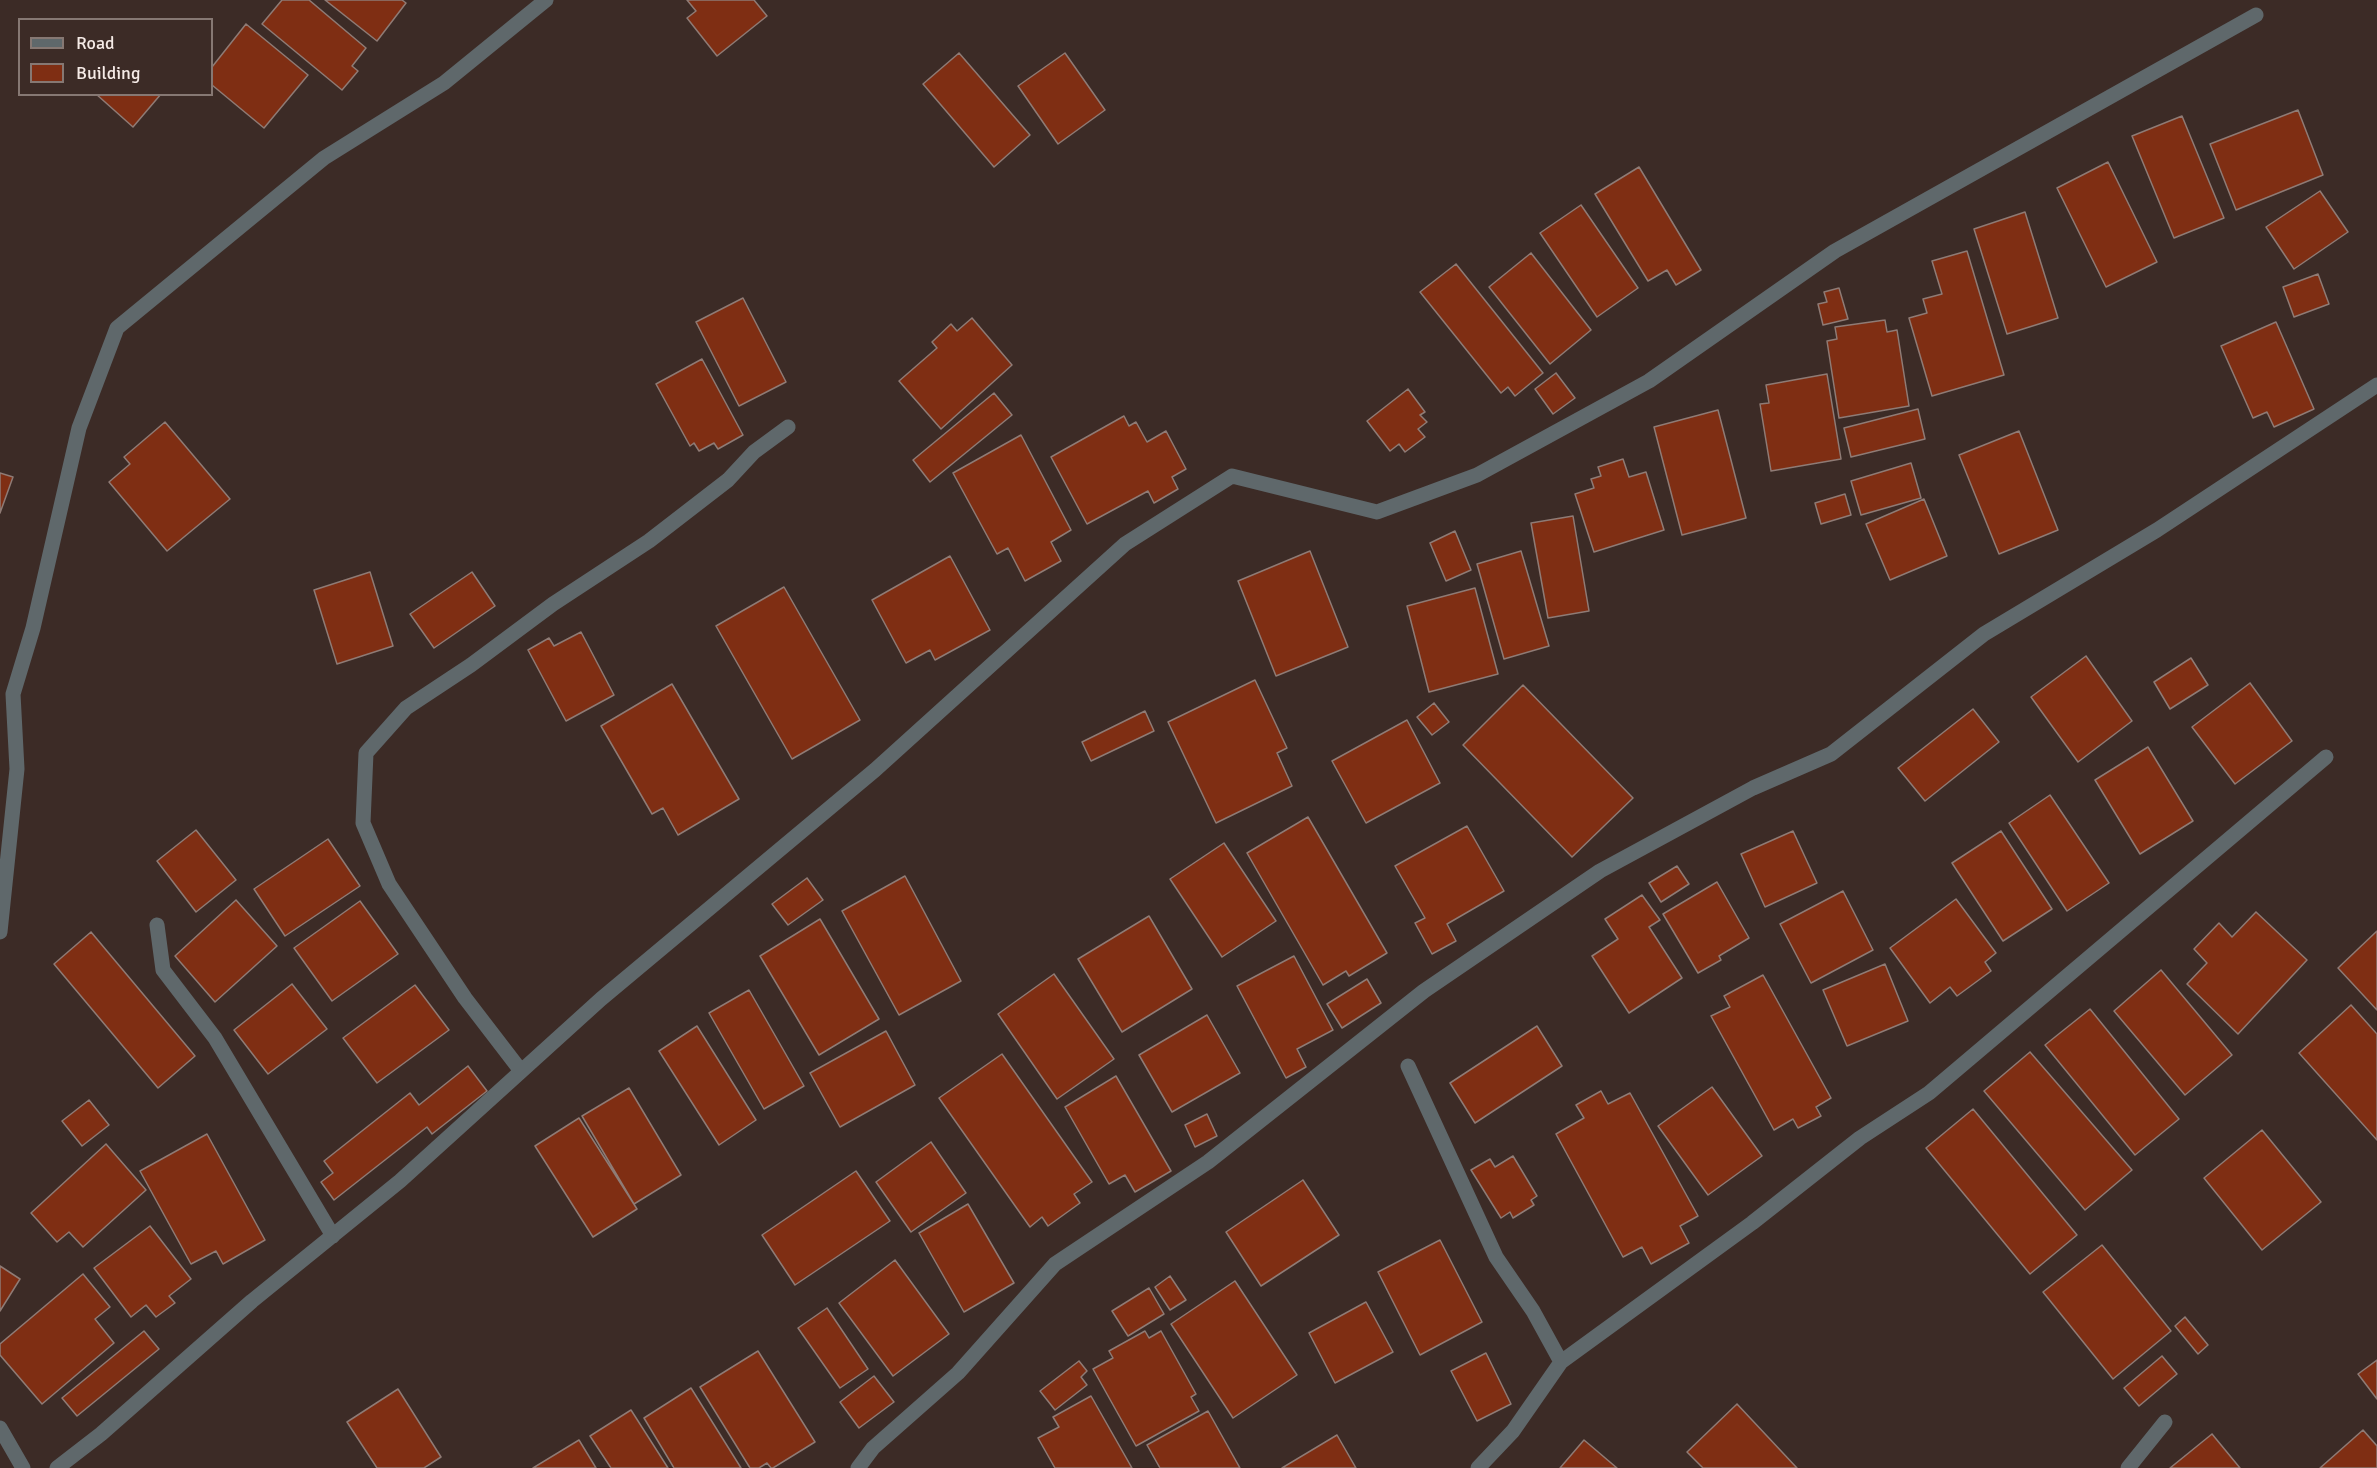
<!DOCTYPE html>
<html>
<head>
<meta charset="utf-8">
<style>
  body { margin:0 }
  #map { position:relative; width:2377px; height:1468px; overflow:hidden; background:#3c2b26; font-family:Signika,sans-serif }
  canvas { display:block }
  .legend { position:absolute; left:18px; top:18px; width:195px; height:78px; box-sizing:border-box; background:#3c2b26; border:2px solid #867873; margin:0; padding:8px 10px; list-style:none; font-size:18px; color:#f6ebe7 }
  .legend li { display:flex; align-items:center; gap:12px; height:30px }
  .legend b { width:30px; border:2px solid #867873 }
</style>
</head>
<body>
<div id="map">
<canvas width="2377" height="1468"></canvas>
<ul class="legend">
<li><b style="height:8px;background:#5f686b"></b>Road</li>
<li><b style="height:16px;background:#7f2e13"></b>Building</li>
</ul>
</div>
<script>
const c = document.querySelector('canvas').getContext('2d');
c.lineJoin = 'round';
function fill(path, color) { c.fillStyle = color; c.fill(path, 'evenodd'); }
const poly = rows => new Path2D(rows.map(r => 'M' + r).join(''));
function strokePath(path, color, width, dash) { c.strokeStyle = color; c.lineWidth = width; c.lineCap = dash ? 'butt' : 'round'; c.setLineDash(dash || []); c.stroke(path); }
const building = poly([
  [282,0,309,0,366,48,352,66,358,71,342,90,262,24,282,0],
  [325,0,402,0,406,3,377,41,325,0],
  [687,0,754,0,767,16,717,56,687,18,696,11,687,0],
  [246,24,308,75,264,128,212,85,212,67,246,24],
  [959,53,1030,135,994,167,923,84,959,53],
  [1065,53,1105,110,1058,144,1018,86,1065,53],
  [96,94,161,94,133,127,96,94],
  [2298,110,2323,175,2236,210,2210,144,2298,110],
  [2182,116,2224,218,2174,238,2132,136,2182,116],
  [2108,162,2157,262,2106,287,2057,188,2108,162],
  [1639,167,1701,270,1676,285,1667,270,1648,281,1595,194,1639,167],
  [2320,191,2348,232,2294,269,2266,227,2320,191],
  [1581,205,1638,288,1597,317,1540,233,1581,205],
  [2025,212,2058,318,2007,334,1974,229,2025,212],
  [1967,251,2004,375,1932,396,1909,318,1927,313,1923,299,1942,294,1932,261,1967,251],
  [1531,253,1591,330,1550,364,1489,287,1531,253],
  [1456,264,1543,373,1515,396,1508,387,1501,393,1420,292,1456,264],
  [2318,274,2329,304,2294,317,2283,287,2318,274],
  [1839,288,1848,319,1823,325,1818,304,1827,302,1824,292,1839,288],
  [743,298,786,382,739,406,696,322,743,298],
  [972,318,1012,365,941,429,899,381,937,348,932,342,951,324,957,331,972,318],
  [1885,320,1887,332,1897,330,1909,406,1839,418,1827,341,1837,339,1835,327,1885,320],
  [2276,322,2314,409,2274,427,2267,412,2253,418,2221,346,2276,322],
  [702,359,743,435,718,449,714,443,699,451,694,443,690,446,656,384,702,359],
  [1556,373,1575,398,1553,414,1535,389,1556,373],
  [1827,374,1841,459,1771,471,1760,404,1769,403,1766,385,1827,374],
  [1408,389,1425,412,1420,415,1427,422,1418,429,1425,437,1405,452,1399,444,1390,451,1367,421,1408,389],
  [994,393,1012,415,930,482,913,460,994,393],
  [1918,409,1925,439,1851,457,1844,428,1918,409],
  [1718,410,1746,518,1682,535,1654,427,1718,410],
  [1124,416,1129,426,1136,422,1147,442,1166,431,1186,469,1172,477,1178,489,1154,503,1148,491,1087,524,1051,457,1124,416],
  [165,422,230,499,167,551,109,482,130,464,124,457,165,422],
  [2019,431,2058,530,1999,554,1959,455,2019,431],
  [1021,435,1071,530,1051,542,1061,561,1025,581,1008,548,997,554,953,473,1021,435],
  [1623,459,1629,477,1646,472,1664,530,1594,552,1575,494,1594,488,1591,479,1601,476,1598,467,1623,459],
  [1911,463,1921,498,1861,515,1851,481,1911,463],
  [0,473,13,477,0,513,0,473],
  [1845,494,1851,515,1821,524,1815,503,1845,494],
  [1924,499,1947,556,1890,580,1866,524,1924,499],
  [1573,516,1589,611,1548,618,1531,523,1573,516],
  [1455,531,1471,570,1446,581,1430,543,1455,531],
  [1310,551,1348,647,1276,676,1238,581,1310,551],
  [1521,551,1549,646,1504,659,1477,564,1521,551],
  [950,556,990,630,935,660,930,650,906,663,872,600,950,556],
  [370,572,393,646,337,664,314,590,370,572],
  [472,572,495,606,434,648,410,614,472,572],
  [784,587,860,720,792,759,716,626,784,587],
  [1475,588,1498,674,1429,692,1407,606,1475,588],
  [581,632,614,695,566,721,528,650,549,638,554,646,581,632],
  [2086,656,2132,721,2078,762,2031,697,2086,656],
  [2191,658,2208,685,2170,709,2154,682,2191,658],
  [1255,680,1287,748,1277,753,1292,786,1216,823,1168,722,1255,680],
  [2250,683,2292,741,2235,784,2192,727,2250,683],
  [672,684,739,799,678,835,663,808,652,814,601,726,672,684],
  [1523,685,1633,798,1572,857,1463,745,1523,685],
  [1434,703,1449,722,1432,735,1417,717,1434,703],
  [1973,709,1999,742,1925,801,1898,768,1973,709],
  [1145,711,1154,731,1091,761,1082,742,1145,711],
  [1407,720,1440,783,1366,823,1332,761,1407,720],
  [2148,747,2193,821,2140,854,2095,780,2148,747],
  [2050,795,2109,883,2067,911,2009,823,2050,795],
  [1308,817,1387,953,1349,976,1346,971,1323,985,1247,853,1308,817],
  [1467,826,1504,891,1447,924,1456,941,1432,954,1415,923,1425,918,1395,866,1467,826],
  [196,830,236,880,196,912,157,861,196,830],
  [1793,831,1817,883,1765,907,1741,854,1793,831],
  [2001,831,2052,909,2003,941,1952,863,2001,831],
  [328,839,360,886,285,936,254,889,328,839],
  [1224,843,1276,921,1222,957,1170,879,1224,843],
  [1677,866,1689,884,1661,902,1649,883,1677,866],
  [905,876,961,981,899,1015,842,911,905,876],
  [807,878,823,900,788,925,772,904,807,878],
  [1717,882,1749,938,1719,956,1721,960,1698,973,1663,914,1717,882],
  [1843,891,1873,950,1811,983,1780,924,1843,891],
  [1642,895,1660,920,1649,927,1682,978,1629,1013,1592,956,1618,939,1605,919,1642,895],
  [1956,899,1996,953,1985,962,1991,971,1957,996,1950,987,1930,1003,1890,948,1956,899],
  [236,900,277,946,215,1002,175,956,236,900],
  [360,901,398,954,332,1001,294,948,360,901],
  [2256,912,2307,960,2238,1034,2187,984,2207,963,2194,949,2219,923,2232,937,2256,912],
  [1149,916,1192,989,1122,1032,1078,959,1149,916],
  [820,919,879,1019,819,1055,760,956,820,919],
  [2377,931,2377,1010,2338,968,2377,931],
  [91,932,195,1056,158,1088,54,964,91,932],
  [1294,956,1333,1030,1297,1049,1306,1067,1286,1078,1237,986,1294,956],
  [1885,964,1908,1021,1847,1046,1823,990,1885,964],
  [2161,970,2232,1055,2185,1095,2114,1011,2161,970],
  [1054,974,1114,1059,1057,1099,998,1014,1054,974],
  [1763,975,1831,1098,1816,1107,1821,1116,1798,1128,1793,1119,1774,1130,1711,1016,1730,1007,1724,996,1763,975],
  [1367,979,1381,1003,1342,1028,1327,1004,1367,979],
  [292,984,327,1029,268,1074,234,1030,292,984],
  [415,985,449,1030,377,1083,343,1038,415,985],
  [749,990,804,1086,764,1109,709,1013,749,990],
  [2351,1005,2377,1034,2377,1140,2299,1053,2351,1005],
  [2090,1009,2179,1119,2135,1155,2045,1045,2090,1009],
  [1207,1015,1240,1073,1172,1112,1139,1055,1207,1015],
  [697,1026,756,1120,719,1145,659,1051,697,1026],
  [1537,1026,1562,1066,1475,1123,1450,1083,1537,1026],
  [886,1031,915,1085,840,1127,810,1073,886,1031],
  [2030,1052,2132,1170,2085,1210,1984,1091,2030,1052],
  [1002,1054,1092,1182,1074,1194,1080,1203,1048,1226,1042,1217,1030,1227,939,1098,1002,1054],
  [468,1066,487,1091,432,1134,427,1127,334,1200,321,1182,333,1173,324,1161,410,1093,419,1105,468,1066],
  [1116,1076,1171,1171,1135,1192,1125,1175,1109,1184,1065,1107,1116,1076],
  [1712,1087,1762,1156,1708,1195,1658,1126,1712,1087],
  [629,1088,681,1175,634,1204,582,1116,629,1088],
  [1601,1091,1608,1104,1630,1093,1698,1216,1680,1226,1689,1243,1651,1264,1642,1247,1623,1257,1556,1134,1584,1118,1576,1105,1601,1091],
  [89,1100,109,1125,82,1146,62,1121,89,1100],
  [1973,1109,2077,1235,2030,1274,1926,1148,1973,1109],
  [1207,1114,1217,1136,1195,1147,1185,1125,1207,1114],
  [579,1118,637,1209,593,1237,535,1146,579,1118],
  [2262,1130,2321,1202,2262,1250,2204,1178,2262,1130],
  [207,1134,265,1240,223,1264,216,1251,191,1264,140,1171,207,1134],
  [931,1142,966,1193,911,1232,876,1182,931,1142],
  [106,1144,146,1190,83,1247,69,1232,57,1242,31,1213,106,1144],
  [1513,1156,1537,1196,1531,1200,1534,1205,1513,1218,1510,1212,1501,1218,1471,1170,1490,1159,1495,1167,1513,1156],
  [856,1171,890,1221,795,1285,762,1235,856,1171],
  [1303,1180,1339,1235,1261,1286,1226,1232,1303,1180],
  [968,1204,1014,1283,964,1312,919,1233,968,1204],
  [150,1226,191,1279,169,1296,175,1303,156,1317,146,1305,131,1317,94,1268,150,1226],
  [1440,1240,1482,1322,1420,1355,1378,1272,1440,1240],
  [2102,1245,2171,1331,2113,1379,2043,1292,2102,1245],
  [895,1260,949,1334,893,1376,839,1303,895,1260],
  [0,1266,20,1279,0,1311,0,1266],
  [83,1274,110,1307,95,1319,114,1343,42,1404,0,1355,0,1344,83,1274],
  [1170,1276,1186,1300,1170,1310,1155,1287,1170,1276],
  [1235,1281,1297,1375,1233,1418,1171,1324,1235,1281],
  [1149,1288,1164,1314,1128,1336,1112,1311,1149,1288],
  [1366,1302,1393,1352,1335,1383,1309,1333,1366,1302],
  [827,1308,868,1369,840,1388,798,1328,827,1308],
  [2185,1317,2208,1345,2198,1354,2175,1326,2185,1317],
  [144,1331,159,1349,77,1416,62,1398,144,1331],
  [1145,1331,1149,1338,1161,1331,1196,1394,1191,1397,1199,1411,1136,1446,1093,1369,1113,1358,1109,1351,1145,1331],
  [758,1351,815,1442,773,1468,771,1468,767,1463,759,1468,750,1468,700,1387,758,1351],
  [1486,1353,1511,1404,1477,1421,1451,1371,1486,1353],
  [2162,1356,2177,1374,2139,1406,2124,1388,2162,1356],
  [2377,1360,2377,1399,2358,1374,2377,1360],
  [1079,1361,1087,1371,1081,1377,1087,1385,1055,1410,1040,1391,1079,1361],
  [874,1376,894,1402,859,1428,840,1402,874,1376],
  [691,1388,741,1468,674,1468,644,1418,691,1388],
  [398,1389,441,1457,424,1468,377,1468,347,1422,398,1389],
  [1091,1396,1132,1468,1055,1468,1038,1438,1059,1427,1053,1417,1091,1396],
  [1737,1404,1797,1468,1703,1468,1687,1452,1737,1404],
  [631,1410,668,1468,611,1468,590,1436,631,1410],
  [1208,1411,1240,1468,1160,1468,1147,1445,1208,1411],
  [2363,1430,2377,1446,2377,1468,2320,1468,2363,1430],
  [2212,1434,2240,1468,2170,1468,2212,1434],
  [1337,1435,1356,1468,1282,1468,1337,1435],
  [579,1440,596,1468,533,1468,579,1440],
  [1584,1440,1617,1468,1560,1468,1584,1440]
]);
const minor = poly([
  [157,925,163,970,215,1038,333,1236],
  [0,932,17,769,13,694,33,628,79,428,117,328,324,158,444,83,546,0],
  [1408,1066,1496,1257,1533,1311,1561,1362],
  [521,1071,465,998,389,884,363,823,366,753,406,708,471,665,553,604,649,541,728,480,754,452,788,427],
  [0,1428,23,1468],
  [57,1468,101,1434,252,1301,400,1181,601,999,875,770,1125,544,1232,476,1377,512,1477,475,1649,381,1835,251,2256,15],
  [858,1468,873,1448,958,1373,1055,1264,1208,1162,1424,991,1600,871,1753,788,1831,754,1984,634,2157,530,2377,385],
  [1478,1468,1513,1431,1561,1362,1752,1223,1860,1138,1929,1093,2326,757],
  [2128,1468,2165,1422]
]);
fill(building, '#7f2e13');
strokePath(building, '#8f7b75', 1.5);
strokePath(minor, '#5f686b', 15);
</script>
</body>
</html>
